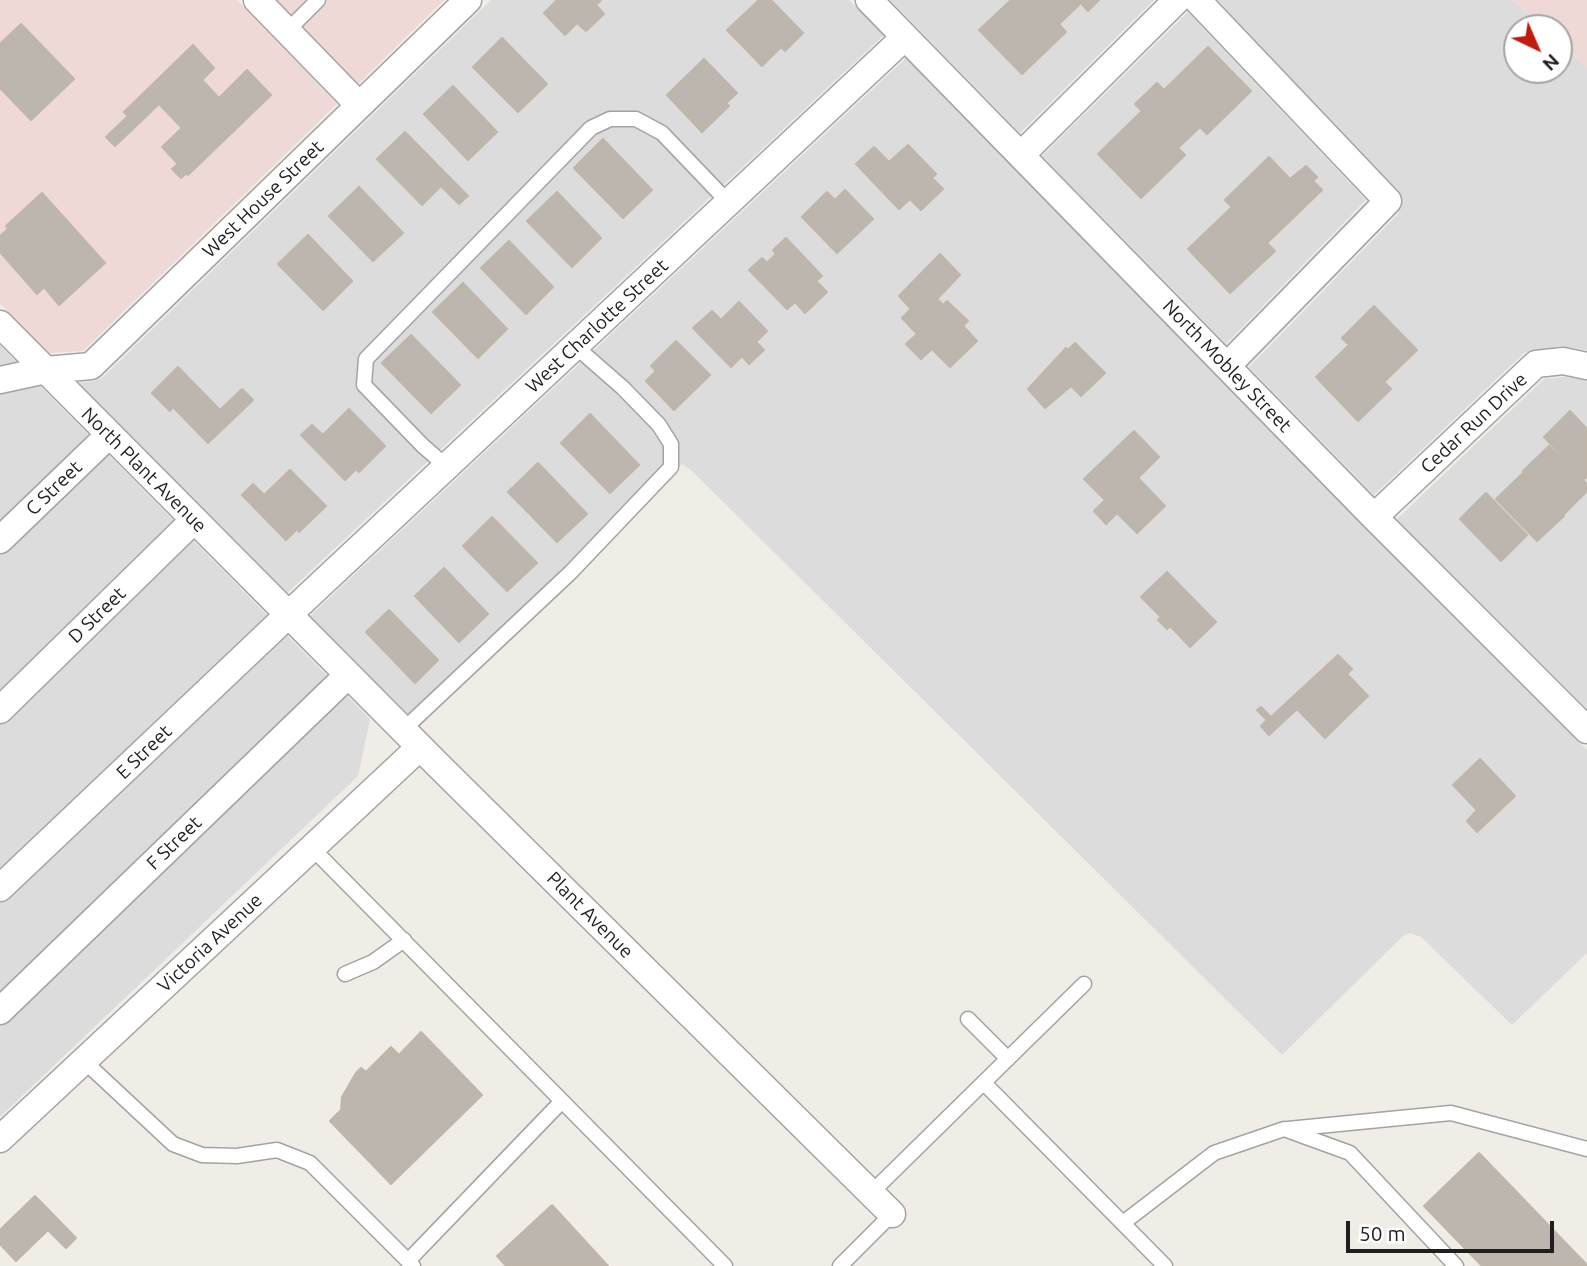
<!DOCTYPE html>
<html>
<head>
<meta charset="utf-8">
<style>
  body { margin:0 }
  #map { position:relative; width:1587px; height:1266px; overflow:hidden; background:#efede6; font-family:Ubuntu,sans-serif }
  canvas { display:block }
  .north { position:absolute; left:1503px; top:14px; width:70px; height:70px; box-sizing:border-box; background:#fff; border:2px solid #a5a5a5; border-radius:50%; rotate:136deg; font-size:19px; font-weight:700; line-height:28px; text-align:center; color:#1f1f1f }
  .north::after { content:''; display:block; margin:auto; width:24px; height:32px; background:#bf1d0f; clip-path:polygon(50% 0,100% 100%,50% 72%,0 100%) }
  .scale { position:absolute; left:1346px; top:1221px; width:208px; height:32px; box-sizing:border-box; border:4px solid #1f1f1f; border-top:0; padding-left:9px; font-size:21px; line-height:24px; white-space:nowrap; color:#1f1f1f; -webkit-text-stroke:5px #fff; paint-order:stroke }
</style>
</head>
<body>
<div id="map">
<canvas width="1587" height="1266"></canvas>
<div class="north">N</div>
<div class="scale">50 m</div>
</div>
<script>
const c = document.querySelector('canvas').getContext('2d');
c.lineJoin = 'round';
function fill(path, color) { c.fillStyle = color; c.fill(path, 'evenodd'); }
const poly = rows => new Path2D(rows.map(r => 'M' + r).join(''));
function strokePath(path, color, width, dash) { c.strokeStyle = color; c.lineWidth = width; c.lineCap = dash ? 'butt' : 'round'; c.setLineDash(dash || []); c.stroke(path); }
function drawText(font, color, halo, rows, align = 'center') {
  c.font = font + ' Ubuntu,sans-serif'; c.lineWidth = 6; c.setLineDash([]); c.textBaseline = 'middle'; c.strokeStyle = halo; c.fillStyle = color; for (const [text, x, y, turn = 0] of rows) {
    c.save(); c.translate(x, y); c.rotate((+turn || 0) * Math.PI / 180); c.textAlign = isNaN(turn) ? turn : align; if (halo) c.strokeText(text, 0, 0); c.fillText(text, 0, 0); c.restore();
  }
}
const residential = poly([
  [491,0,849,0,884,35,287,593,78,383,94,381,102,378],
  [890,0,1154,0,1020,133],
  [1217,0,1512,0,1543,28,1517,28,1517,70,1559,70,1559,42,1587,67,1587,350,1560,346,1525,352,1374,495,1249,367,1399,213,1398,192],
  [1188,12,1366,200,1226,344,1042,156],
  [906,58,1375,538,1587,750,1587,953,1512,1025,1421,937,1410,933,1403,936,1282,1055,692,471,682,464,420,726,310,616],
  [0,345,370,719,358,776,0,1117],
  [1565,377,1587,380,1587,709,1397,519,1544,379]
]);
const commercial = poly([
  [0,0,237,0,337,104,83,351,49,353,0,304],
  [277,0,444,0,358,84],
  [1512,0,1587,0,1587,67,1559,42,1559,28,1543,28]
]);
const building = poly([
  [557,0,601,0,596,5,604,14,586,31,577,23,565,35,544,13,557,0],
  [759,0,771,0,803,33,785,51,781,47,762,66,727,30,759,0],
  [1011,0,1099,0,1088,11,1081,3,1059,24,1066,32,1022,74,979,30,1011,0],
  [21,24,74,79,31,120,0,88,0,44,21,24],
  [502,38,547,84,518,112,473,67,502,38],
  [193,45,214,68,202,80,219,98,247,70,271,95,188,175,187,173,181,178,172,169,178,164,162,147,182,128,159,104,115,146,106,137,128,116,124,112,193,45],
  [1208,47,1251,91,1207,134,1200,127,1178,148,1185,155,1141,198,1098,154,1142,111,1135,104,1157,83,1164,90,1208,47],
  [704,59,737,93,726,103,729,106,702,132,667,95,704,59],
  [453,86,497,132,468,160,424,114,453,86],
  [405,132,468,196,459,204,441,186,422,205,377,159,405,132],
  [603,139,652,190,623,218,574,168,603,139],
  [908,145,936,174,932,178,943,189,921,210,910,199,899,209,856,164,874,147,889,162,908,145],
  [1269,157,1290,179,1306,166,1317,177,1313,181,1322,190,1267,243,1275,251,1230,293,1188,249,1232,207,1225,200,1269,157],
  [359,187,403,233,373,261,329,216,359,187],
  [845,190,873,219,837,253,802,217,827,192,835,200,845,190],
  [557,192,601,238,572,267,527,221,557,192],
  [42,193,105,263,59,305,44,287,37,294,0,252,0,236,8,229,6,226,42,193],
  [308,235,352,281,323,310,278,264,308,235],
  [786,238,822,276,816,281,827,292,805,313,795,302,787,309,749,270,762,258,767,263,776,254,773,250,786,238],
  [509,241,553,287,526,314,481,268,509,241],
  [940,254,960,275,937,299,943,305,947,301,968,321,963,326,977,341,950,367,932,349,921,359,906,344,917,334,902,318,911,309,899,296,940,254],
  [463,283,507,329,478,358,433,312,463,283],
  [739,302,767,331,756,342,764,350,749,364,742,356,731,367,693,328,712,311,721,320,739,302],
  [1374,306,1417,350,1384,382,1391,389,1358,421,1316,377,1349,345,1342,338,1374,306],
  [411,335,460,385,431,413,382,363,411,335],
  [676,341,710,375,674,410,646,381,656,371,651,366,676,341],
  [1075,343,1105,373,1081,396,1071,386,1045,408,1028,389,1066,348,1068,350,1075,343],
  [178,367,220,410,242,389,253,400,208,443,173,407,170,411,152,393,178,367],
  [349,409,385,446,359,472,356,469,345,480,301,435,312,425,323,435,349,409],
  [1570,411,1587,429,1587,477,1584,479,1544,437,1570,411],
  [590,414,639,465,610,493,561,443,590,414],
  [1134,431,1159,457,1138,478,1165,506,1137,533,1117,513,1106,524,1094,511,1105,500,1084,479,1134,431],
  [1549,446,1587,484,1587,491,1564,514,1523,471,1549,446],
  [538,463,587,514,557,542,508,492,538,463],
  [290,470,326,506,299,532,297,529,286,540,242,495,253,484,264,495,290,470],
  [1523,473,1564,516,1537,541,1496,499,1523,473],
  [1486,493,1527,535,1501,561,1460,519,1486,493],
  [492,517,537,563,507,591,463,546,492,517],
  [444,568,488,614,459,642,415,596,444,568],
  [1167,572,1216,622,1190,647,1170,626,1167,629,1158,620,1161,617,1141,597,1167,572],
  [389,610,438,660,415,683,366,632,389,610],
  [1338,655,1352,669,1347,674,1368,696,1325,738,1297,709,1269,735,1261,726,1267,720,1257,710,1261,707,1271,717,1338,655],
  [1480,759,1515,796,1477,832,1467,821,1477,810,1453,785,1480,759],
  [421,1032,482,1095,391,1184,330,1121,341,1110,342,1097,356,1073,361,1068,366,1072,391,1047,399,1055,421,1032],
  [1479,1153,1587,1265,1587,1266,1482,1266,1424,1206,1479,1153],
  [35,1196,76,1238,66,1248,48,1230,16,1261,0,1244,0,1230,35,1196],
  [552,1205,608,1266,506,1266,497,1256,552,1205]
]);
const service = poly([
  [287,31,318,0],
  [446,466,423,446,364,385,366,359,591,128,610,119,636,119,662,133,728,202],
  [403,730,571,572,671,467,671,444,659,425,623,388,575,346],
  [312,848,725,1266],
  [345,974,373,962,404,940],
  [968,1019,1008,1059],
  [84,1061,173,1144,202,1155,237,1156,277,1150,310,1163,413,1266],
  [984,1083,1165,1266],
  [1288,1129,1451,1113,1587,1149],
  [871,1193,1084,984],
  [1123,1223,1214,1153,1284,1129,1350,1153,1456,1266],
  [408,1261,562,1101],
  [840,1266,892,1214]
]);
const minor = poly([
  [257,0,359,105],
  [869,0,1374,517,1587,730],
  [1197,0,1388,201,1227,366],
  [1021,155,1177,0],
  [0,324,438,765,892,1214],
  [0,380,46,370,91,366,468,0],
  [1374,517,1536,364,1563,361,1587,366],
  [0,540,109,435],
  [0,710,194,520],
  [0,888,288,615,905,37],
  [0,1011,348,675],
  [0,1139,420,747]
]);
const streetNames = [
  ["West House Street",263,199,-44],
  ["West Charlotte Street",597,326,-43],
  ["North Mobley Street",1227,366,46],
  ["Cedar Run Drive",1474,423,-43],
  ["North Plant Avenue",144,470,45],
  ["C Street",54,488,-44],
  ["D Street",97,615,-44],
  ["E Street",144,752,-44],
  ["F Street",174,843,-44],
  ["Plant Avenue",590,915,45],
  ["Victoria Avenue",210,943,-43]
];
fill(residential, '#dddcdc');
fill(commercial, '#eed9d7');
fill(building, '#bcb6af');
strokePath(building, '#c0b5a9', 2);
strokePath(service, '#a3a3a3', 17);
strokePath(minor, '#a3a3a3', 29);
strokePath(service, '#fff', 14);
strokePath(minor, '#fff', 26);
drawText('19px', '#1f1f1f', '#fff', streetNames);
</script>
</body>
</html>
